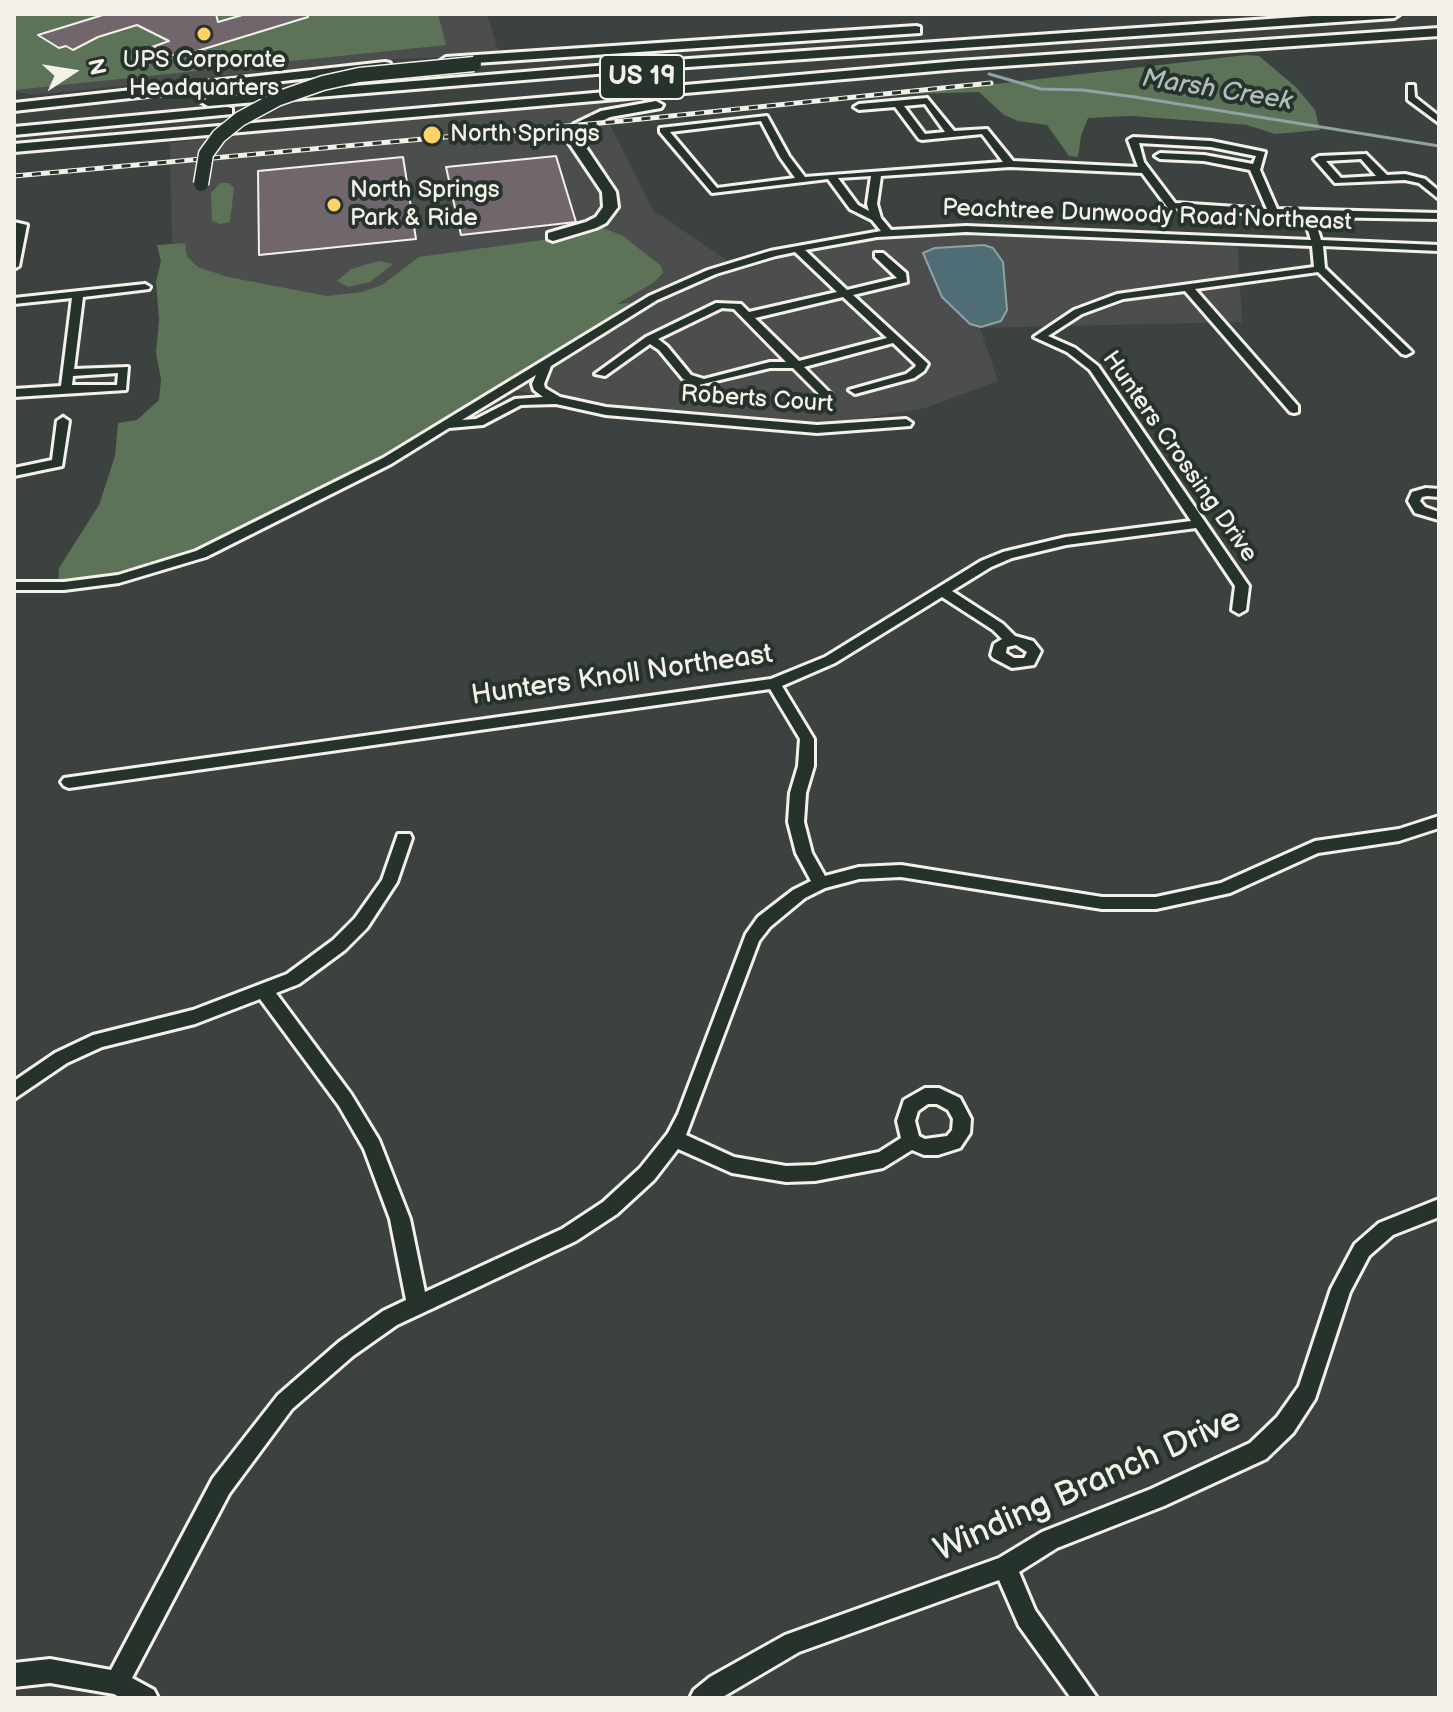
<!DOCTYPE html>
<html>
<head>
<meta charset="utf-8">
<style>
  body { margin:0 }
  #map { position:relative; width:1453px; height:1712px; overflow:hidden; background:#3c4240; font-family:"Balsamiq Sans",sans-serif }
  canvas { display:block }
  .frame { position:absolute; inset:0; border:16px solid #f4f1e8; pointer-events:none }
  .north { position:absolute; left:32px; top:32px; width:80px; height:80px; -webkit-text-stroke:6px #26332d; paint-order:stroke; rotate:78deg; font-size:22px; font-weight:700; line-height:32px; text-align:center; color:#f4f1e8 }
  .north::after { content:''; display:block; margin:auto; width:28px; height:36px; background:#f4f1e8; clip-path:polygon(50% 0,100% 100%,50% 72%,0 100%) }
</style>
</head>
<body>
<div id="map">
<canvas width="1453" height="1712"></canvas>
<div class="frame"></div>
<div class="north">N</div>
</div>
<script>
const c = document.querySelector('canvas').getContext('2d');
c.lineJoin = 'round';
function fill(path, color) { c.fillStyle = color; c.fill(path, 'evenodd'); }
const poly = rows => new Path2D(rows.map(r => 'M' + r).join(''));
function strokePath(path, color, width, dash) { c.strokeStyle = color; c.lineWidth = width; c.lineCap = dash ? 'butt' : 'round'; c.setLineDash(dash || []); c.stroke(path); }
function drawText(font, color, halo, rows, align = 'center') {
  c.font = font + ' "Balsamiq Sans",sans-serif'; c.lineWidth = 8; c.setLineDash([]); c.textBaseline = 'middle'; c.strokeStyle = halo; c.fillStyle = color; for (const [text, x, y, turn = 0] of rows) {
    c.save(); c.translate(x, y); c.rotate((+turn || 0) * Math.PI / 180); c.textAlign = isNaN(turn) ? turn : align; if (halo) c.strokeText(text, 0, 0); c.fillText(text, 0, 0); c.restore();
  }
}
const built = poly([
  [14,14,487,14,499,54,379,60,32,95,14,91],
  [599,103,653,210,741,270,844,239,948,230,1058,229,1237,236,1242,322,980,328,998,381,925,408,819,426,608,410,515,390,649,303,174,338,170,143,435,115]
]);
const green = poly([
  [14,14,438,14,446,45,14,90],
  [1246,55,1259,56,1296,87,1315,110,1320,130,1275,134,1247,125,1211,122,1131,116,1088,118,1081,136,1078,157,1069,156,1047,125,1018,121,1004,115,979,92,909,94],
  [220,183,229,183,234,188,230,222,220,224,212,221,211,193],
  [601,227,623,236,661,266,663,273,653,283,617,304,651,302,515,390,362,482,169,568,58,583,59,568,99,505,115,456,118,423,137,420,159,400,161,379,156,353,159,320,156,282,161,261,157,245,185,243,187,257,198,267,228,277,327,296,362,292,382,285,419,257,564,237],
  [379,261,393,264,370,282,348,287,337,281,351,269]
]);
const water = poly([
  [984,245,993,248,1003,262,1007,310,1001,321,981,327,970,324,942,297,923,253,935,248,984,245]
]);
const stream = poly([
  [989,74,1041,89,1082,90,1135,97,1439,146]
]);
const building = poly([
  [106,14,216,14,218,22,246,14,308,14,308,17,184,55,171,55,152,47,169,41,137,25,98,37,73,50,66,46,59,48,38,35,106,14],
  [556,156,576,222,461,235,446,167,556,156],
  [403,157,416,239,259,255,258,171,403,157]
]);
const minor = poly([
  [1408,85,1414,85,1415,97,1439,116,1439,123,1408,100,1408,85],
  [927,98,954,131,987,129,1013,161,1138,167,1128,140,1133,137,1211,141,1265,152,1260,170,1277,209,1439,213,1439,219,1314,217,1321,240,1439,245,1439,251,1323,246,1325,268,1410,350,1412,352,1406,355,1402,354,1318,272,1195,289,1298,406,1298,412,1294,413,1290,412,1185,291,1123,299,1082,314,1048,336,1075,348,1098,366,1249,586,1246,610,1239,614,1232,610,1235,586,1196,528,1066,545,1012,558,991,567,952,591,1003,624,1015,636,1033,641,1041,651,1034,665,1012,668,993,658,991,655,994,644,1002,639,993,630,942,597,835,663,782,686,814,739,814,766,806,793,804,822,812,853,825,876,859,867,901,865,1102,897,1156,897,1221,883,1315,841,1399,829,1439,816,1439,828,1399,841,1318,853,1230,893,1156,909,1102,909,901,877,859,879,825,888,805,898,770,927,759,941,686,1135,734,1157,786,1166,815,1165,879,1152,901,1138,897,1121,904,1100,925,1088,939,1088,960,1098,971,1119,970,1133,960,1148,938,1155,924,1155,912,1150,883,1168,815,1181,786,1182,732,1173,678,1149,654,1180,617,1214,576,1241,397,1325,353,1356,292,1409,229,1494,132,1678,154,1690,158,1698,121,1698,114,1694,50,1683,14,1687,14,1663,50,1659,111,1670,213,1478,278,1395,339,1342,383,1311,406,1300,390,1219,364,1149,339,1106,260,999,195,1024,102,1047,67,1063,14,1099,14,1081,55,1053,93,1035,193,1010,287,974,333,940,355,918,382,880,398,834,410,834,412,838,397,882,367,928,345,950,299,984,276,993,351,1094,379,1140,410,1219,425,1292,562,1229,603,1202,640,1168,668,1133,678,1114,746,934,758,917,793,890,811,881,796,853,788,822,790,793,798,766,800,739,770,689,69,788,64,786,61,782,64,778,771,679,825,657,981,561,1003,552,1066,537,1191,521,1090,370,1067,352,1034,337,1074,310,1117,294,1314,267,1312,246,966,232,877,237,805,250,847,290,897,278,875,257,875,253,883,253,906,273,907,282,853,295,926,362,928,364,924,371,914,378,855,394,849,390,906,374,915,367,916,365,893,343,804,367,831,394,825,398,821,396,793,368,770,368,699,385,683,379,659,350,650,344,605,376,595,374,646,337,716,303,741,304,749,312,837,292,795,252,776,256,716,274,657,300,551,366,544,384,545,388,560,397,606,407,817,425,906,419,912,423,910,426,817,433,606,415,556,404,521,405,483,425,449,428,391,464,206,557,119,583,64,590,14,590,14,582,64,582,118,575,196,551,383,458,649,296,708,270,770,251,881,231,872,220,850,209,828,179,712,193,660,132,660,128,767,116,789,156,805,177,1003,162,982,134,922,140,919,139,895,107,859,110,854,107,859,104,927,98],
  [925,104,945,132,925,134,904,106,925,104],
  [761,121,780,157,795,178,717,188,670,132,761,121],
  [1139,143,1211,147,1256,156,1253,164,1204,155,1160,153,1155,156,1160,159,1204,161,1250,170,1267,209,1175,203,1144,162,1139,143],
  [1010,167,1142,173,1168,208,1304,217,1311,240,966,226,891,230,881,218,877,204,881,176,1010,167],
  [871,176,867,204,869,211,858,205,838,178,871,176],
  [843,297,887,338,799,361,755,318,843,297],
  [722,308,734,309,786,362,770,362,704,379,691,375,667,346,658,339,722,308],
  [536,375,532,384,534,390,543,397,515,399,476,419,462,420,536,375],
  [1016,645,1027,652,1024,658,1014,658,1006,653,1007,647,1016,645],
  [928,1104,937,1104,948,1110,953,1119,952,1130,947,1136,925,1139,919,1136,915,1121,918,1111,928,1104],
  [1366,154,1387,175,1405,174,1425,179,1439,191,1439,199,1419,183,1405,180,1335,183,1314,159,1319,156,1366,154],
  [1361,159,1376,176,1341,178,1326,161,1361,159],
  [14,222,27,225,19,266,14,269,16,228,14,228,14,222],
  [145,284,150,287,149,289,83,297,74,369,128,367,126,390,14,397,14,389,61,386,72,298,14,304,14,298,145,284],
  [118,373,117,385,72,385,73,376,118,373],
  [63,417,69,421,62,466,14,476,14,468,52,460,57,421,63,417],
  [1426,488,1439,489,1439,497,1427,496,1422,497,1420,501,1425,507,1439,512,1439,520,1415,513,1408,501,1412,492,1426,488],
  [1439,1199,1439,1217,1393,1235,1369,1256,1350,1292,1315,1399,1293,1433,1266,1459,1164,1506,1057,1548,1019,1572,1035,1610,1097,1698,1071,1698,1019,1626,999,1580,799,1652,721,1698,690,1698,694,1690,710,1677,785,1635,999,1558,1042,1532,1151,1489,1250,1443,1277,1417,1299,1386,1331,1289,1355,1244,1379,1223,1439,1199]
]);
const highway = poly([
  [1341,14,1400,14,1394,18,645,70,208,106,201,102,208,98,645,62,1341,14],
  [916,26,920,27,920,33,446,65,440,61,446,57,916,26],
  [1439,28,1439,36,958,69,14,152,14,144,958,61,1439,28],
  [385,62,390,63,390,69,14,111,14,103,385,62],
  [656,101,663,105,661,108,610,117,584,130,583,143,616,192,618,207,606,223,596,228,553,241,548,239,548,233,586,222,596,217,603,207,602,192,569,143,568,133,574,124,601,111,656,101],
  [227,107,232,108,232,114,14,135,14,127,227,107]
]);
const rail = poly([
  [14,176,622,121,991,83]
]);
const highwayBridge = poly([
  [201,184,206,154,219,136,240,119,277,99,323,83,359,75,474,64]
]);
const markers = [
  [204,34,8,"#ffd166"],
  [432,135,10,"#ffd166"],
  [334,205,8,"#ffd166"]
];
const farPoinames = [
  ["UPS Corporate",204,61,"center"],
  ["Headquarters",204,89,"center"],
  ["North Springs",450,135],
  ["North Springs",350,191],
  ["Park & Ride",350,219]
];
const farStreetnames = [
  ["Peachtree Dunwoody Road Northeast",1147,216,2],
  ["Roberts Court",757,400,4],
  ["Hunters Crossing Drive",1179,457,55]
];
const shields = [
  [642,77,84]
];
const shieldNames = [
  ["US 19",642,77]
];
const farWaternames = [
  ["Marsh Creek",1217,91,9]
];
const streetNames = [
  ["Hunters Knoll Northeast",622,676,-8]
];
const nearStreetnames = [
  ["Winding Branch Drive",1088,1486,-24]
];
fill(built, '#4c4d4d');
fill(green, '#5c7358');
fill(water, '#4e6d75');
strokePath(water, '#90a2a3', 2);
strokePath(stream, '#90a2a3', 3);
fill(building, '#70666c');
strokePath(building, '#f4f1e8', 2);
strokePath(minor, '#f4f1e8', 6);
strokePath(highway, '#f4f1e8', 6);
fill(minor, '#26332d');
fill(highway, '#26332d');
strokePath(rail, '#f4f1e8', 5);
strokePath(rail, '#26332d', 3, [9]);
strokePath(highwayBridge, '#f4f1e8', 17, []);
strokePath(highwayBridge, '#26332d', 14);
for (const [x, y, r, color] of markers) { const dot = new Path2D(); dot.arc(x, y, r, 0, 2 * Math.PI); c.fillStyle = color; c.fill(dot); strokePath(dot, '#26332d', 3); }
drawText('24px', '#f4f1e8', '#26332d', farPoinames, 'left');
drawText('24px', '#f4f1e8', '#26332d', farStreetnames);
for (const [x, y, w] of shields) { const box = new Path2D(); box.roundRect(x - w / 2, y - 22, w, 44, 6); c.fillStyle = '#26332d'; c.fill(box); strokePath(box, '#f4f1e8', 2); }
drawText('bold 26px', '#f4f1e8', null, shieldNames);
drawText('italic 26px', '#b2bcba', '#26332d', farWaternames);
drawText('28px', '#f4f1e8', '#26332d', streetNames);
drawText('34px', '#f4f1e8', '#26332d', nearStreetnames);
</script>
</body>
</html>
